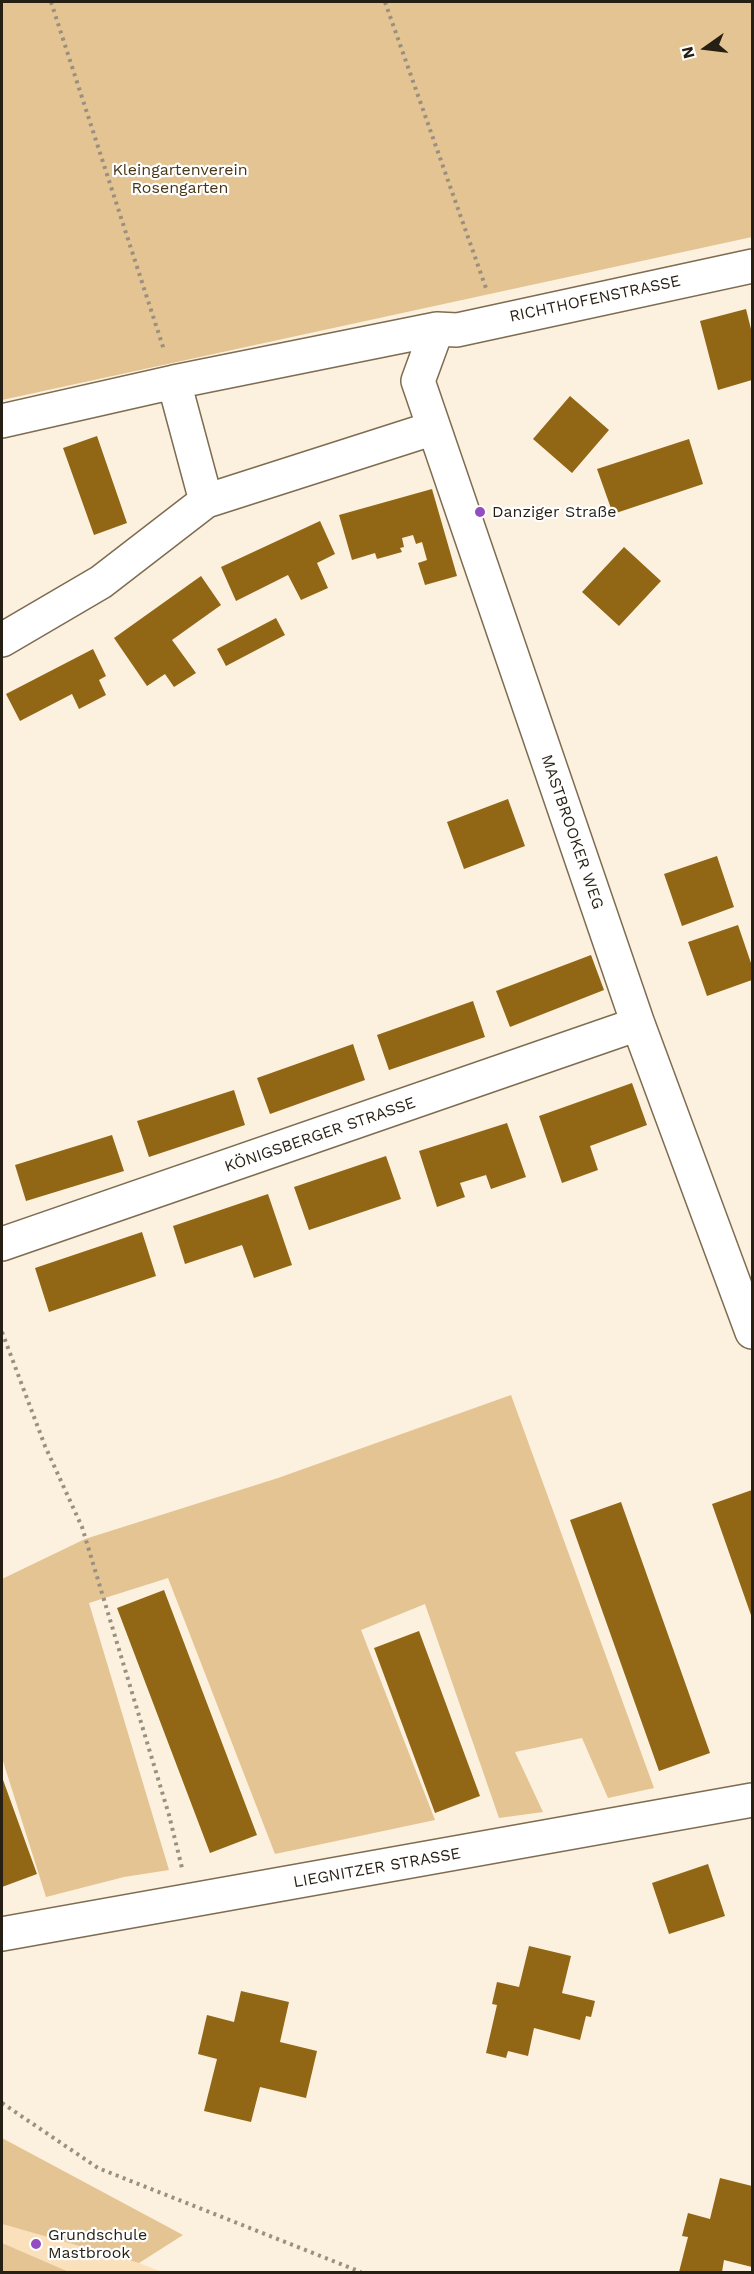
<!DOCTYPE html>
<html>
<head>
<meta charset="utf-8">
<style>
  body { margin:0 }
  #map { position:relative; width:754px; height:2274px; overflow:hidden; background:#fcf0de; font-family:"Work Sans",sans-serif }
  canvas { display:block }
  .frame { position:absolute; inset:0; border:3px solid #261f13; pointer-events:none }
  .north { position:absolute; left:676px; top:18px; width:60px; height:60px; -webkit-text-stroke:4px #fff; paint-order:stroke; rotate:256deg; font-size:16px; font-weight:700; line-height:24px; text-align:center; color:#261f13 }
  .north::after { content:''; display:block; margin:auto; width:21px; height:27px; background:#261f13; clip-path:polygon(50% 0,100% 100%,50% 72%,0 100%) }
</style>
</head>
<body>
<div id="map">
<canvas width="754" height="2274"></canvas>
<div class="frame"></div>
<div class="north">N</div>
</div>
<script>
const c = document.querySelector('canvas').getContext('2d');
c.lineJoin = 'round';
function fill(path, color) { c.fillStyle = color; c.fill(path, 'evenodd'); }
const poly = rows => new Path2D(rows.map(r => 'M' + r).join(''));
function strokePath(path, color, width, dash) { c.strokeStyle = color; c.lineWidth = width; c.lineCap = dash ? 'butt' : 'round'; c.setLineDash(dash || []); c.stroke(path); }
function drawText(font, color, halo, rows, align = 'center') {
  c.font = font + ' "Work Sans",sans-serif'; c.lineWidth = 4.5; c.setLineDash([]); c.textBaseline = 'middle'; c.strokeStyle = halo; c.fillStyle = color; for (const [text, x, y, turn = 0] of rows) {
    c.save(); c.translate(x, y); c.rotate((+turn || 0) * Math.PI / 180); c.textAlign = isNaN(turn) ? turn : align; if (halo) c.strokeText(text, 0, 0); c.fillText(text, 0, 0); c.restore();
  }
}
const built = poly([
  [2,2224,139,2263,162,2272,2,2272]
]);
const green = poly([
  [2,2,752,2,752,237,2,400],
  [511,1395,654,1788,608,1798,582,1738,515,1752,543,1812,499,1818,425,1604,361,1630,435,1820,275,1854,168,1578,89,1603,169,1870,124,1877,46,1897,2,1758,2,1579,85,1539,278,1478],
  [2,2138,183,2235,139,2263,2,2224],
  [2,2243,69,2272,2,2272]
]);
const building = poly([
  [746,309,752,333,752,380,718,390,700,321],
  [570,396,609,430,572,473,533,439],
  [97,436,127,523,94,535,63,448],
  [689,439,703,484,613,514,597,469],
  [432,489,457,576,425,585,418,563,427,560,422,542,416,544,413,535,402,538,404,547,400,548,402,552,377,559,375,553,352,560,339,515],
  [320,521,335,554,317,563,328,588,301,600,288,575,236,601,221,567],
  [624,547,661,581,619,626,582,592],
  [201,576,221,605,172,640,196,673,174,687,165,674,147,686,114,638],
  [276,618,285,635,226,666,217,649],
  [93,649,106,676,99,680,106,695,79,709,72,694,20,721,6,694],
  [508,799,525,846,464,869,447,822],
  [717,856,734,907,682,926,664,874],
  [738,925,752,966,752,980,707,996,688,942],
  [591,955,604,990,510,1027,496,991],
  [473,1001,485,1037,389,1070,377,1035],
  [353,1044,365,1080,270,1114,257,1078],
  [632,1083,647,1125,590,1146,598,1170,562,1183,539,1116],
  [234,1090,245,1125,149,1157,137,1121],
  [507,1123,526,1177,491,1189,486,1175,460,1183,465,1197,437,1207,419,1151],
  [112,1135,124,1171,26,1201,15,1165],
  [386,1156,401,1199,309,1230,294,1187],
  [268,1194,292,1265,254,1278,242,1245,185,1264,173,1226],
  [142,1232,156,1276,49,1312,35,1268],
  [752,1490,752,1618,712,1504],
  [621,1502,710,1753,659,1771,570,1520],
  [164,1590,257,1835,210,1853,117,1608],
  [419,1631,480,1796,435,1813,374,1648],
  [2,1777,37,1874,2,1887],
  [708,1864,725,1916,669,1934,652,1883],
  [529,1946,571,1956,562,1993,595,2001,591,2017,586,2016,580,2040,534,2028,528,2056,508,2051,506,2058,486,2053,497,2005,492,2004,497,1982,519,1987],
  [241,1991,289,2002,280,2042,317,2051,306,2098,260,2087,251,2122,204,2111,217,2059,198,2054,207,2015,234,2022],
  [720,2178,752,2186,752,2267,724,2260,722,2272,679,2272,688,2237,682,2236,688,2213,710,2219]
]);
const path = poly([
  [51,2,164,350],
  [385,2,487,291],
  [2,1332,45,1446,82,1527,169,1815,182,1868],
  [2,2103,98,2168,361,2272]
]);
const minor = poly([
  [437,329,418,381,638,1024,752,1332],
  [174,382,206,501,434,428],
  [2,421,174,382,437,329,457,330,752,266],
  [2,640,101,582,206,501],
  [2,1244,638,1024],
  [2,1934,752,1800]
]);
const markers = [
  [480,512,6,"#934dc1"],
  [36,2244,6,"#934dc1"]
];
const parkNames = [
  ["Kleingartenverein",180,170],
  ["Rosengarten",180,188]
];
const streetNames = [
  ["RICHTHOFENSTRASSE",595,299,-12],
  ["MASTBROOKER WEG",572,832,71],
  ["KÖNIGSBERGER STRASSE",320,1135,-19],
  ["LIEGNITZER STRASSE",377,1868,-10]
];
const poiNames = [
  ["Danziger Straße",492,512],
  ["Grundschule",48,2235],
  ["Mastbrook",48,2253]
];
fill(built, '#fae1bc');
fill(green, '#e4c492');
fill(building, '#916716');
strokePath(minor, '#7e6c51', 36);
strokePath(path, '#999080', 4, [3, 4.5]);
strokePath(minor, '#fff', 33);
for (const [x, y, r, color] of markers) { const dot = new Path2D(); dot.arc(x, y, r, 0, 2 * Math.PI); c.fillStyle = color; c.fill(dot); strokePath(dot, '#fff', 2); }
drawText('16px', '#493616', '#fff', parkNames);
drawText('16px', '#261f13', '#fff', streetNames);
drawText('16px', '#261f13', '#fff', poiNames, 'left');
</script>
</body>
</html>
